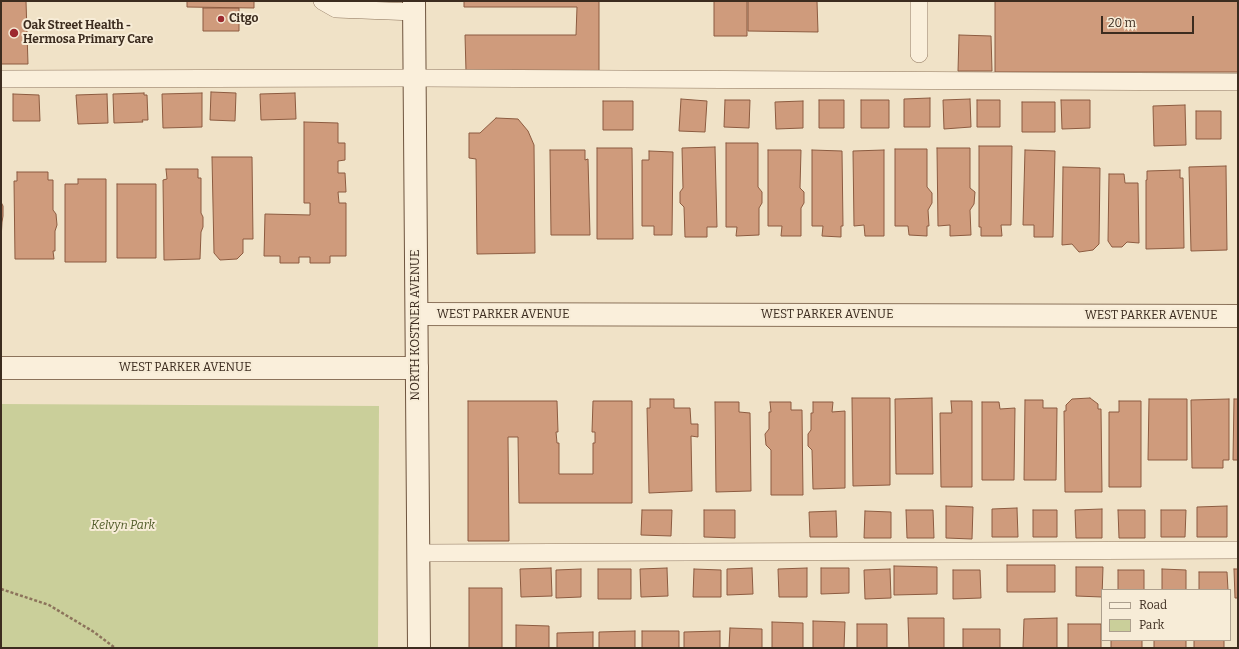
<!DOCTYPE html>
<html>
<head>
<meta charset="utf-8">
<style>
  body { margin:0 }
  #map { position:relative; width:1239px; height:649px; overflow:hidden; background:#f0e2c7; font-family:Bitter,serif }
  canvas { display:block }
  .frame { position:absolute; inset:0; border:2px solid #3c2c1f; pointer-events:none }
  .legend { position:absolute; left:1101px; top:589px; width:130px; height:52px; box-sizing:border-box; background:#f7ecd7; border:1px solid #ac9f8d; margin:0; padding:5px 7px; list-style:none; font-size:12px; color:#3c2c1f }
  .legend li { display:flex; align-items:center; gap:8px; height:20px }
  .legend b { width:20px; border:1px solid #ac9f8d }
  .scale { position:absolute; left:1101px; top:16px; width:93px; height:18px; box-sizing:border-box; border:2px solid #3c2c1f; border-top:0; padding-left:5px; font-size:12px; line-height:14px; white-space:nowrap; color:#3c2c1f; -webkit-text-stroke:3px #f7ecd7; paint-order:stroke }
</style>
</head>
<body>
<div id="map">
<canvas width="1239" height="649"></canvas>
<div class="frame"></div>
<ul class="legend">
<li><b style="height:5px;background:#faefdb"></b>Road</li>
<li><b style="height:11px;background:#cacf9a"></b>Park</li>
</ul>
<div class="scale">20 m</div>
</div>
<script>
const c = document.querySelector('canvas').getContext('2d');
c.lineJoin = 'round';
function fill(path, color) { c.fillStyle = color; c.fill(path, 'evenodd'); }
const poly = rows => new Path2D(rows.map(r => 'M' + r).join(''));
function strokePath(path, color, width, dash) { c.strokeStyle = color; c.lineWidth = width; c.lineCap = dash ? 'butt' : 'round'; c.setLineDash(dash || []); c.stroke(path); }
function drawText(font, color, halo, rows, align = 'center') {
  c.font = font + ' Bitter,serif'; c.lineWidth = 4; c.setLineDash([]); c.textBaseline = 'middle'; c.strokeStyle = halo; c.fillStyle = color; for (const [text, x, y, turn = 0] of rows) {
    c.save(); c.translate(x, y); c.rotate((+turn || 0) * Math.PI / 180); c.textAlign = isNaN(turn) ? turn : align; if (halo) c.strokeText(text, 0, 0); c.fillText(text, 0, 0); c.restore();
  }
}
const green = poly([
  [1,404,379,406,378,648,1,648]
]);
const building = poly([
  [1,1,26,1,28,64,1,64,1,1],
  [187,1,254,1,254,8,187,7,187,1],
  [464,1,599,1,599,72,466,71,465,35,576,35,577,7,464,7,464,1],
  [714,1,747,1,747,36,714,36,714,1],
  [748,1,817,1,818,32,748,31,748,1],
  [995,1,1238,1,1238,72,995,72,995,1],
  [203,8,239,8,239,31,203,31,203,8],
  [959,35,991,36,992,71,958,71,959,35],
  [211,92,236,93,235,121,210,120,211,92],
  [144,93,144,95,147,95,148,120,142,120,143,122,114,123,113,94,144,93],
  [202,93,202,127,163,128,162,94,202,93],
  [295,93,296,119,261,120,260,94,295,93],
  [13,94,39,95,40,121,13,121,13,94],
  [107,94,108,123,78,124,76,95,107,94],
  [930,98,930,127,904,127,904,99,930,98],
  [681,99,707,101,705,132,679,131,681,99],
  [970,99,971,127,944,129,943,100,970,99],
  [725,100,750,100,749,128,724,127,725,100],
  [819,100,844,100,844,128,819,128,819,100],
  [861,100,889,100,889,128,861,128,861,100],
  [977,100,1000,100,1000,127,977,127,977,100],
  [1061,100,1090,100,1090,128,1062,129,1061,100],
  [603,101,633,101,633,130,603,130,603,101],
  [803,101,803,128,776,129,775,102,803,101],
  [1022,102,1055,102,1055,132,1022,132,1022,102],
  [1185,105,1186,145,1154,146,1153,106,1185,105],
  [1196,111,1221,111,1221,139,1196,139,1196,111],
  [496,118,518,119,528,131,534,145,535,253,477,254,476,159,469,158,469,133,480,133,496,118],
  [304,122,338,123,338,143,345,143,345,160,338,161,338,173,345,173,346,192,338,192,339,203,346,203,346,256,330,256,330,263,310,263,310,257,299,257,299,263,280,263,280,256,264,256,265,214,310,215,310,203,304,203,304,122],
  [726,143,758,143,758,187,762,192,762,203,759,208,759,235,736,236,737,227,726,227,726,143],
  [979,146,1012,146,1011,225,1001,225,1002,236,981,236,981,227,979,227,979,146],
  [715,147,717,227,707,227,707,237,685,237,684,207,680,203,680,192,683,188,682,148,715,147],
  [597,148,632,148,633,239,597,239,597,148],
  [937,148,970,148,970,188,975,192,974,204,970,210,971,235,950,236,950,225,938,226,937,148],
  [895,149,927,149,927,187,932,193,932,203,928,210,929,226,927,226,927,236,909,235,908,226,895,226,895,149],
  [550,150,585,150,585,160,588,159,590,235,551,235,550,150],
  [768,150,801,150,800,188,804,192,804,203,801,208,801,236,781,236,782,226,768,226,768,150],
  [812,150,842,151,843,226,841,226,841,237,822,236,823,226,812,226,812,150],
  [884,150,884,236,865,236,864,225,854,226,853,151,884,150],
  [1025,150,1055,151,1053,237,1034,237,1034,225,1023,225,1025,150],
  [649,151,673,152,672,235,654,235,654,226,642,226,642,160,649,160,649,151],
  [212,157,252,157,253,239,243,239,243,253,237,259,220,260,214,253,212,157],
  [1226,166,1227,250,1191,251,1189,167,1226,166],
  [1063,167,1100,168,1099,244,1093,250,1079,252,1072,244,1062,245,1063,167],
  [166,169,198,169,198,178,201,178,201,213,203,217,203,227,201,232,200,259,164,260,163,180,167,179,166,169],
  [1180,170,1180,178,1183,178,1184,248,1146,249,1146,180,1147,180,1147,171,1180,170],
  [17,172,48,172,48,180,53,180,53,210,56,214,57,225,55,231,55,251,53,251,54,259,15,259,14,181,17,181,17,172],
  [1109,174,1124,174,1125,183,1138,183,1139,243,1127,242,1122,247,1112,247,1108,241,1109,174],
  [78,179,106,179,106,262,65,262,65,184,78,184,78,179],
  [117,184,156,184,156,258,117,258,117,184],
  [1,202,3,206,3,216,2,222,1,240,1,202],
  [852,398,890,398,890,485,853,486,852,398],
  [932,398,933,474,896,474,895,399,932,398],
  [1090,398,1098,404,1098,409,1101,409,1102,492,1065,492,1064,411,1066,411,1066,405,1072,399,1090,398],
  [650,399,674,399,674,408,690,408,691,424,698,424,698,437,691,436,692,491,649,493,647,408,650,408,650,399],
  [1149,399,1187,399,1187,460,1148,460,1149,399],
  [1229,399,1229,460,1223,460,1223,468,1192,468,1191,400,1229,399],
  [1234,399,1238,399,1238,460,1233,460,1234,399],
  [1025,400,1043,400,1043,408,1057,408,1056,480,1024,480,1025,400],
  [468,401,557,401,558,432,556,432,557,443,559,443,559,474,593,474,593,443,595,443,595,432,592,432,593,401,632,401,632,503,519,503,518,437,508,437,509,541,468,541,468,401],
  [951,401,972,401,972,487,941,487,940,413,952,413,951,401],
  [1119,401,1141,401,1141,487,1109,487,1109,412,1119,412,1119,401],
  [715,402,739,402,739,412,750,413,751,491,716,492,715,402],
  [770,402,791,402,791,410,802,410,803,495,771,495,771,450,766,445,765,434,769,429,769,412,771,412,770,402],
  [813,402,833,402,832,412,845,411,845,488,813,489,812,450,808,446,808,434,811,430,811,413,813,413,813,402],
  [982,402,999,402,1000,409,1015,408,1014,480,982,480,982,402],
  [946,506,973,507,972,539,946,538,946,506],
  [1227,506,1227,537,1197,537,1197,507,1227,506],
  [1017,508,1018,537,992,537,992,509,1017,508],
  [1102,509,1102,538,1076,538,1075,510,1102,509],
  [642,510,672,510,671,536,641,535,642,510],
  [704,510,735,510,735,538,704,537,704,510],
  [906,510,933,510,934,538,907,538,906,510],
  [1033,510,1057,510,1057,537,1033,537,1033,510],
  [1118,510,1145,510,1145,538,1119,538,1118,510],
  [1161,510,1186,510,1185,537,1161,537,1161,510],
  [836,511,837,537,810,537,809,512,836,511],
  [865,511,891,512,891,538,864,538,865,511],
  [1007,565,1055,565,1055,592,1007,592,1007,565],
  [894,566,937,567,937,594,894,595,894,566],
  [1076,567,1103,567,1102,597,1076,596,1076,567],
  [551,568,552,596,521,597,520,569,551,568],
  [667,568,668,596,641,597,640,569,667,568],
  [752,568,753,594,727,595,727,569,752,568],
  [807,568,807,597,779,597,778,569,807,568],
  [821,568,849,568,849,593,821,594,821,568],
  [581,569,581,597,556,598,556,570,581,569],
  [598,569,631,569,631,599,598,599,598,569],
  [694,569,721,570,721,597,693,597,694,569],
  [890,569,891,598,865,599,864,570,890,569],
  [1162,569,1186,570,1186,590,1162,590,1162,569],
  [1234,569,1238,569,1238,598,1235,598,1234,569],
  [953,570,980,570,981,598,953,599,953,570],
  [1118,570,1144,570,1144,590,1118,590,1118,570],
  [1199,572,1227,572,1228,590,1199,590,1199,572],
  [469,588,502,588,502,648,469,648,469,588],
  [908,618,944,618,944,648,909,648,908,618],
  [1057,618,1057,648,1023,648,1024,619,1057,618],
  [813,621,845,622,844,648,813,648,813,621],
  [772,622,803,623,803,648,772,648,772,622],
  [857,624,887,624,887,648,857,648,857,624],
  [1068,624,1101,624,1101,648,1068,648,1068,624],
  [516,625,549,626,549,648,516,648,516,625],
  [730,628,762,629,762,648,729,648,730,628],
  [963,629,1000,629,1000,648,963,648,963,629],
  [635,631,635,648,599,648,599,632,635,631],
  [642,631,679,631,679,648,642,648,642,631],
  [720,631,720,648,684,648,684,632,720,631],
  [593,632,593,648,557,648,557,633,593,632],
  [1111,640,1142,640,1142,648,1111,648,1111,640],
  [1154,640,1186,640,1186,648,1154,648,1154,640],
  [1194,640,1224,640,1224,648,1194,648,1194,640]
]);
const path = poly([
  [1,589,49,605,94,632,115,648]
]);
const lane = poly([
  [322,1,336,9,415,12],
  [919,1,919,54],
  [1,79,415,78,1238,82],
  [418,553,1238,550]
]);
const street = poly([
  [417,314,1238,316],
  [1,368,417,368]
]);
const secondary = poly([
  [414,1,419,648]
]);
const markers = [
  [221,19,4,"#9d2a2f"],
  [14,33,5,"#9d2a2f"]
];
const poiNames = [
  ["Citgo",229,19],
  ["Oak Street Health -",23,26],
  ["Hermosa Primary Care",23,40]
];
const streetNames = [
  ["WEST PARKER AVENUE",503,315],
  ["WEST PARKER AVENUE",827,315],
  ["WEST PARKER AVENUE",1151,316],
  ["NORTH KOSTNER AVENUE",416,325,-90],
  ["WEST PARKER AVENUE",185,368]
];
const parkNames = [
  ["Kelvyn Park",123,526]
];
fill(green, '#cacf9a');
fill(building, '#cf9b7c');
strokePath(building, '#8c5b40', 1);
strokePath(lane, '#8c735b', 18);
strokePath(street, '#8c735b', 24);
strokePath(secondary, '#6e543e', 24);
strokePath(path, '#8c735b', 2.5, [3, 2]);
strokePath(lane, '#faefdb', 17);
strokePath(street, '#faefdb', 22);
strokePath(secondary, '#faefdb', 22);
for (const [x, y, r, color] of markers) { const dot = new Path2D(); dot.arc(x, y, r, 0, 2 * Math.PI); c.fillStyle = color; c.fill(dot); strokePath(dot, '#f7ecd7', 1.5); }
drawText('bold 12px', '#3c2c1f', '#f7ecd7', poiNames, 'left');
drawText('12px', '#3c2c1f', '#f7ecd7', streetNames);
drawText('italic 12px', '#4e5926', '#f7ecd7', parkNames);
</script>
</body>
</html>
